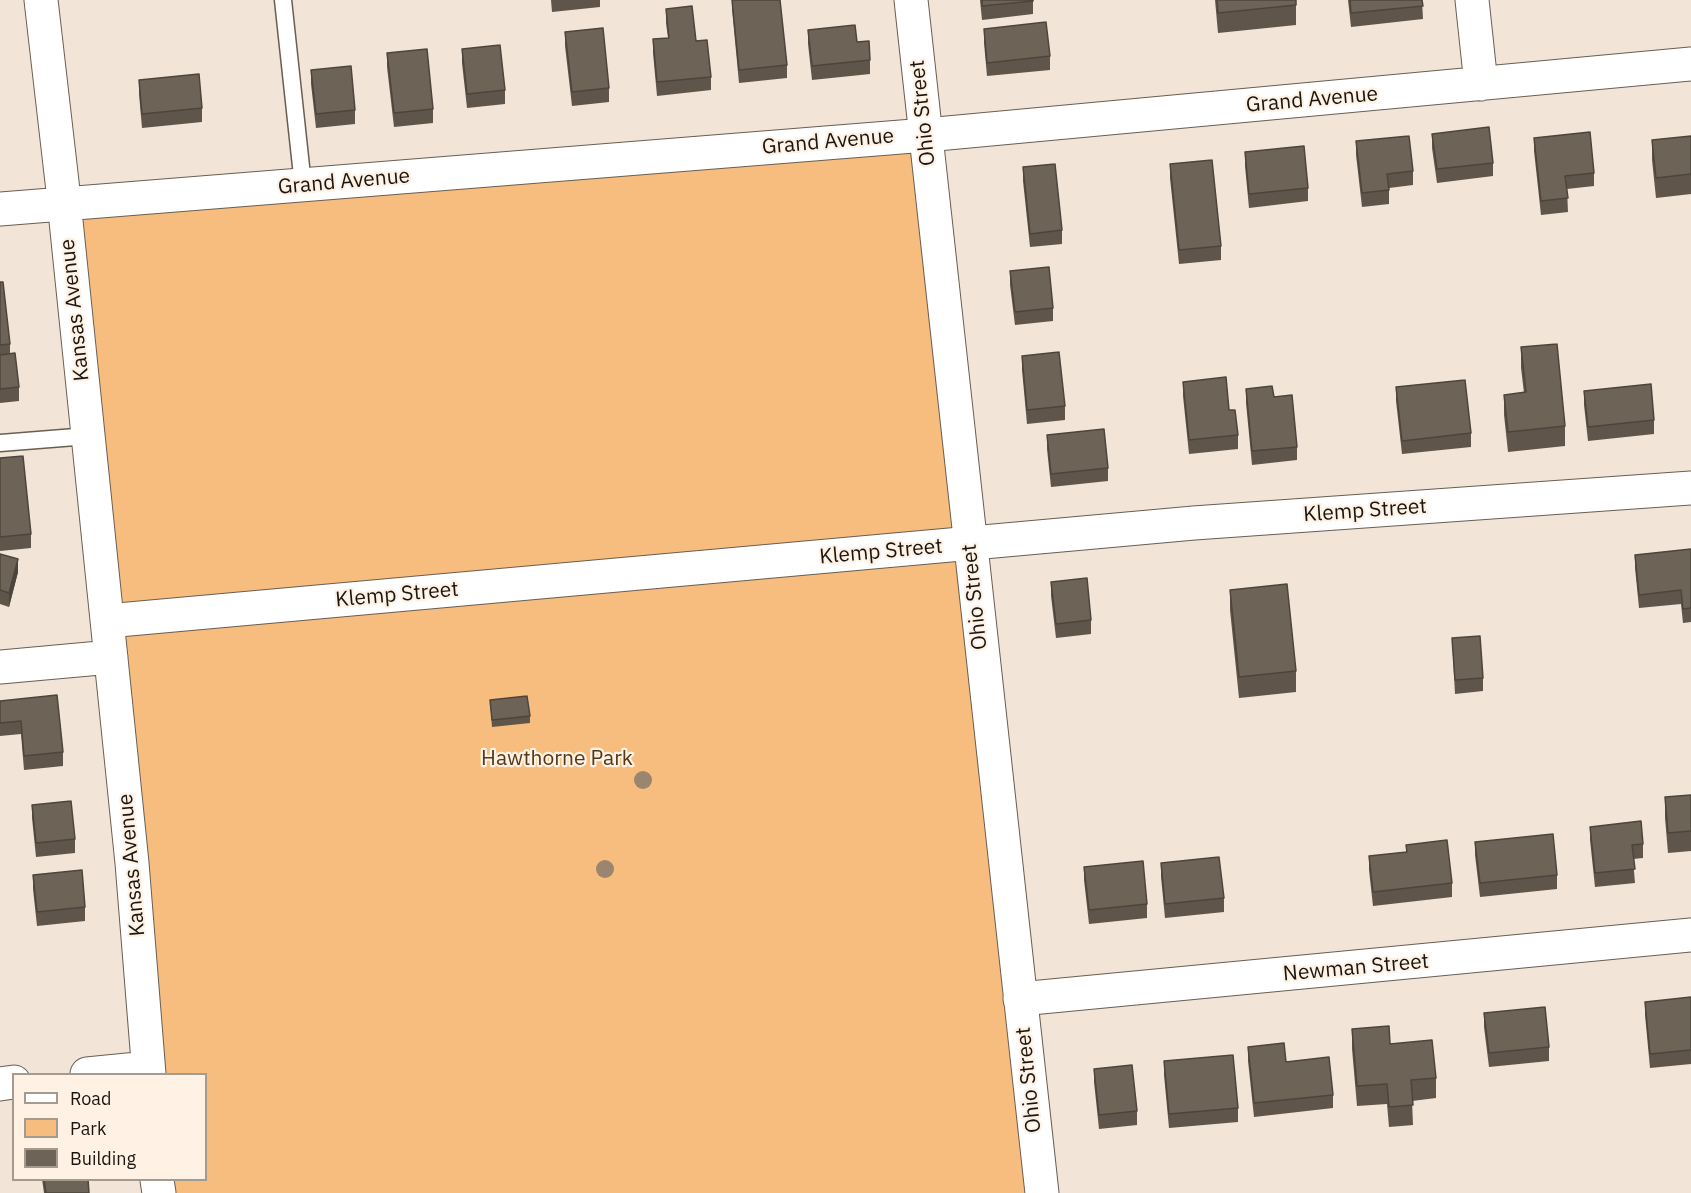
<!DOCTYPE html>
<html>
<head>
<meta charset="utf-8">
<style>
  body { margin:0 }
  #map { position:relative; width:1691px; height:1193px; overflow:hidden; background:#f2e4d7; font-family:"IBM Plex Sans",sans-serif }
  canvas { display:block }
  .legend { position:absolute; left:12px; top:1073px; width:195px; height:108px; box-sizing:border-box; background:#fff2e4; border:2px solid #a39a90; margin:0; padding:8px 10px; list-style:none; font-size:18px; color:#1a1511 }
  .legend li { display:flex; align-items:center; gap:12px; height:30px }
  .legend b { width:30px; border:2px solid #a39a90 }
</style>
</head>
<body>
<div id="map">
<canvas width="1691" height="1193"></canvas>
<ul class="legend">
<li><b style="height:8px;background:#fff"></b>Road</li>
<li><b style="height:16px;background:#f7bd7e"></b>Park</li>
<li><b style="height:16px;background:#6e6357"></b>Building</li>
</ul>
</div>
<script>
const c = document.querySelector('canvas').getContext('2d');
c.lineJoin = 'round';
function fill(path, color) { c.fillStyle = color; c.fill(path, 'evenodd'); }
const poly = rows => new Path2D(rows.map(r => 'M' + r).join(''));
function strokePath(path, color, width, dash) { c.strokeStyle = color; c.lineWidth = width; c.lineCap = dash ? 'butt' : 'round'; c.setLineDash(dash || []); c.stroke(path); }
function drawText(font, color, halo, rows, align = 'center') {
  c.font = font + ' "IBM Plex Sans",sans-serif'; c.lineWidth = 4.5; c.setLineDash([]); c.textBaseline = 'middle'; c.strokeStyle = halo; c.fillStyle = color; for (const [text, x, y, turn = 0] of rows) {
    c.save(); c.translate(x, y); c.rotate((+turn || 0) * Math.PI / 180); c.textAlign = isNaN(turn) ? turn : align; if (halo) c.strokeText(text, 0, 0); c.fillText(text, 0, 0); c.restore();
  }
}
const green = poly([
  [926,135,1042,1193,159,1193,157,1180,206,1180,206,1074,149,1074,64,204]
]);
const service = poly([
  [283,0,303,185],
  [0,443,88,436]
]);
const minor = poly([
  [41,0,62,182,132,863,149,1074],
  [1472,0,1481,84],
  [0,209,926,135,1691,64],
  [107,621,1194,523,1691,488],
  [0,667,111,657],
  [1020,999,1691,935],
  [87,1074,148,1068],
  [0,1084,14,1082],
  [157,1180,159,1193]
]);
const tertiary = poly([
  [911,0,1042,1193]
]);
const trees = [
  [643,780],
  [605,869]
];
const wall = poly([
  [551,0,600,0,600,7,552,12],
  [732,0,780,0,787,65,787,78,739,83,732,9],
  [980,0,1033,0,1033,14,982,20],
  [1215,0,1296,0,1296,25,1218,33],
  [1348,0,1422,0,1423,19,1351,27],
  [666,9,696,41,711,77,711,90,657,96,653,53,653,39,668,38,666,23],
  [984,29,1050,56,1050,70,987,76,984,43],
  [808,30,857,42,870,60,870,74,812,80,808,44],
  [565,32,609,88,609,102,572,106,565,46],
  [462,49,505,90,505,104,467,108,462,63],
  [387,53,433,109,433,123,394,127,387,67],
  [311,70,355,110,355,124,316,128,311,84],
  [139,80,202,108,202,122,142,128,139,94],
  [1432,134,1493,163,1493,176,1437,183,1432,148],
  [1691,136,1691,194,1656,198,1652,160,1652,140],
  [1534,138,1594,173,1594,186,1567,189,1568,212,1541,215,1534,151],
  [1356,141,1413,171,1413,185,1389,188,1389,204,1362,207,1356,155],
  [1245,152,1308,188,1308,201,1249,208,1245,166],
  [1170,164,1221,246,1221,260,1179,264,1170,178],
  [1023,167,1062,230,1062,244,1030,247,1023,181],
  [1010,271,1053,308,1053,321,1015,325,1010,285],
  [0,282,10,344,10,354,19,387,19,401,0,403],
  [1521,347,1565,426,1565,446,1508,452,1504,415,1504,395,1524,393,1521,368],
  [1022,356,1065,406,1065,420,1027,424,1022,370],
  [1183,382,1229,410,1238,435,1238,449,1189,454,1183,396],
  [1396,387,1471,433,1471,447,1402,454,1396,401],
  [1246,389,1274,397,1297,447,1297,460,1252,465,1246,403],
  [1584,391,1654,420,1654,434,1588,441,1584,405],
  [1047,435,1108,468,1108,481,1051,487,1047,449],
  [0,458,31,534,31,548,0,551],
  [1691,549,1691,622,1683,623,1681,604,1639,608,1635,568,1635,555],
  [0,554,18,572,9,607,0,604],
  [1051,582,1091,620,1091,634,1056,638,1051,596],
  [1230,590,1296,671,1296,692,1239,698,1230,610],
  [1452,638,1483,678,1483,691,1455,694],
  [490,700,530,716,530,723,492,727],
  [0,701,63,752,63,766,24,770,21,734,0,736],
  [1691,795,1691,851,1668,853,1665,818,1665,797],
  [32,805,75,839,75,853,36,857,32,818],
  [1590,827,1643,844,1643,858,1633,859,1635,883,1595,887,1590,840],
  [1475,842,1557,875,1557,889,1480,897,1475,855],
  [1406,845,1452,883,1452,897,1373,906,1369,870,1369,856,1406,852],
  [1161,863,1224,898,1224,912,1165,918,1161,877],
  [1084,867,1147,904,1147,918,1089,924,1084,880],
  [33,875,85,907,85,921,37,926,33,889],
  [1691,997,1691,1064,1650,1068,1645,1015,1645,1002],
  [1484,1013,1549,1047,1549,1061,1489,1067,1484,1027],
  [1352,1029,1390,1044,1436,1078,1436,1098,1412,1101,1413,1125,1389,1127,1387,1104,1357,1106,1352,1049],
  [1248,1047,1286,1062,1333,1095,1333,1108,1254,1117,1248,1061],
  [1164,1061,1238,1108,1238,1122,1169,1128,1164,1075],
  [1094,1069,1137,1111,1137,1125,1099,1129,1094,1082],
  [42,1179,88,1179,89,1193,44,1193]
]);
const shadedWall = poly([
  [18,559,18,572,9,607,9,593]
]);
const building = poly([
  [732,0,780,0,787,65,739,70,732,0],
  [982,0,1033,0,1033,1,982,6,982,0],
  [1217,0,1296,0,1296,5,1218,13,1217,0],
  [1350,0,1422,0,1423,6,1351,13,1350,0],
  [692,6,696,41,707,40,711,77,657,82,653,39,669,38,666,9,692,6],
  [1046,22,1050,56,987,63,984,29,1046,22],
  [855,25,857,42,869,41,870,60,812,66,808,30,855,25],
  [603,28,609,88,572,92,565,32,603,28],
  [500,45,505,90,467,94,462,49,500,45],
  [427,49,433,109,394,113,387,53,427,49],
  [351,66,355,110,316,114,311,70,351,66],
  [199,74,202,108,142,114,139,80,199,74],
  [1489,127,1493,163,1437,169,1432,134,1489,127],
  [1590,132,1594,173,1565,176,1568,198,1541,201,1534,138,1590,132],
  [1409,136,1413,171,1387,174,1389,190,1362,193,1356,141,1409,136],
  [1691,136,1691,174,1656,178,1652,140,1691,136],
  [1304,146,1308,188,1249,194,1245,152,1304,146],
  [1212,160,1221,246,1179,250,1170,164,1212,160],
  [1055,164,1062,230,1030,234,1023,167,1055,164],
  [1049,267,1053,308,1015,312,1010,271,1049,267],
  [0,282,3,282,10,344,0,345,0,282],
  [1557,344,1565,426,1508,432,1504,395,1526,392,1521,347,1557,344],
  [1059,352,1065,406,1027,410,1022,356,1059,352],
  [15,353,19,387,0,389,0,355,15,353],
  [1226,377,1229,410,1235,410,1238,435,1189,440,1183,382,1226,377],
  [1465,380,1471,433,1402,441,1396,387,1465,380],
  [1651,384,1654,420,1588,427,1584,391,1651,384],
  [1272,386,1274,397,1292,395,1297,447,1252,451,1246,389,1272,386],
  [1104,429,1108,468,1051,474,1047,435,1104,429],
  [23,456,31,534,0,537,0,458,23,456],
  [1691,549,1691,608,1683,609,1681,590,1639,595,1635,555,1691,549],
  [0,554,18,559,9,593,0,590,0,554],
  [1087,578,1091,620,1056,624,1051,582,1087,578],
  [1287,584,1296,671,1239,677,1230,590,1287,584],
  [1480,636,1483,678,1455,680,1452,638,1480,636],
  [57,695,63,752,24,756,21,721,0,723,0,701,57,695],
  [527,696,530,716,492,720,490,700,527,696],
  [1691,795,1691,831,1668,833,1665,797,1691,795],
  [71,801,75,839,36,843,32,805,71,801],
  [1641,821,1643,844,1632,845,1635,869,1595,873,1590,827,1641,821],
  [1553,834,1557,875,1480,883,1475,842,1553,834],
  [1447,840,1452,883,1373,892,1369,856,1407,852,1406,845,1447,840],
  [1219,857,1224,898,1165,904,1161,863,1219,857],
  [1143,861,1147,904,1089,910,1084,867,1143,861],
  [82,870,85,907,37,912,33,875,82,870],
  [1691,997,1691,1050,1650,1054,1645,1002,1691,997],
  [1545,1007,1549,1047,1489,1053,1484,1013,1545,1007],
  [1389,1026,1390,1044,1432,1040,1436,1078,1411,1080,1413,1105,1389,1107,1387,1084,1357,1086,1352,1029,1389,1026],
  [1284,1043,1286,1062,1329,1057,1333,1095,1254,1103,1248,1047,1284,1043],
  [1233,1055,1238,1108,1169,1114,1164,1061,1233,1055],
  [1132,1065,1137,1111,1099,1115,1094,1069,1132,1065],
  [44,1179,88,1179,89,1193,46,1193,44,1179]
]);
const streetNames = [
  ["Grand Avenue",1312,100,-5],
  ["Ohio Street",923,113,-96],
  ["Grand Avenue",828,142,-5],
  ["Grand Avenue",344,182,-5],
  ["Kansas Avenue",75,310,-96],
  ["Klemp Street",1365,511,-4],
  ["Klemp Street",881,552,-5],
  ["Klemp Street",397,595,-5],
  ["Ohio Street",975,597,-96],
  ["Kansas Avenue",132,865,-95],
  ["Newman Street",1356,968,-5],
  ["Ohio Street",1029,1080,-96]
];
const parkNames = [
  ["Hawthorne Park",557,759]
];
fill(green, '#f7bd7e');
strokePath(service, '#695e52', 19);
strokePath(minor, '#695e52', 35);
strokePath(tertiary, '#695e52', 35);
strokePath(service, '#fff', 16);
strokePath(minor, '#fff', 33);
strokePath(tertiary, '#fff', 33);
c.fillStyle = '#9b856e';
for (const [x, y] of trees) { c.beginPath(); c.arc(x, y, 9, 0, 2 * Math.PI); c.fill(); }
fill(wall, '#5f554b');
fill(shadedWall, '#4d453d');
fill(building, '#6e6357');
strokePath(building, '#4d453d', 1.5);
drawText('21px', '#1a1511', '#fff2e4', streetNames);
drawText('21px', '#533819', '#fff2e4', parkNames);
</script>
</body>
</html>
